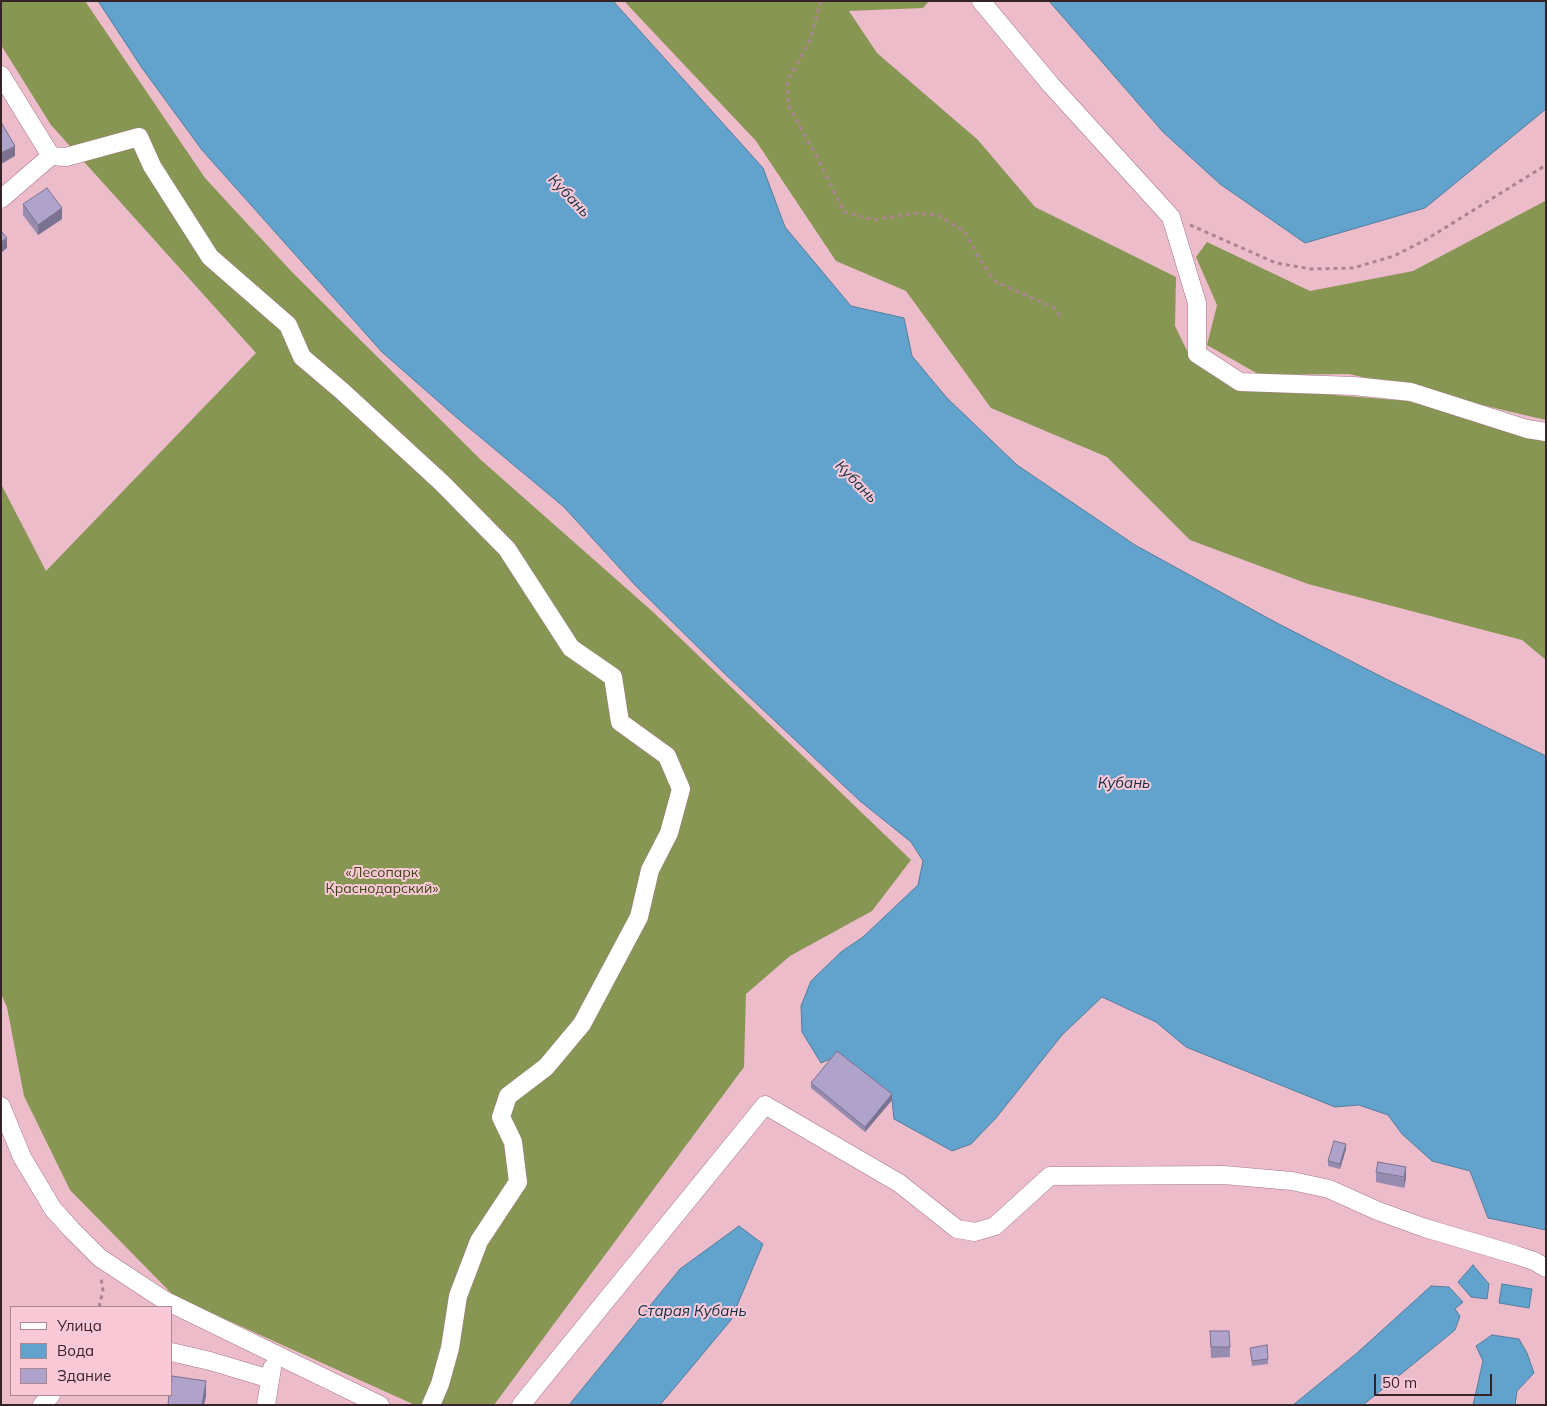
<!DOCTYPE html>
<html>
<head>
<meta charset="utf-8">
<style>
  body { margin:0 }
  #map { position:relative; width:1547px; height:1406px; overflow:hidden; background:#edbccb; font-family:Mulish,sans-serif }
  canvas { display:block }
  .frame { position:absolute; inset:0; border:2px solid #352328; pointer-events:none }
  .legend { position:absolute; left:10px; top:1306px; width:162px; height:90px; box-sizing:border-box; background:#fac9d8; border:1px solid #ab8792; margin:0; padding:6px 9px; list-style:none; font-size:15px; color:#352328 }
  .legend li { display:flex; align-items:center; gap:10px; height:25px }
  .legend b { width:25px; border:1px solid #ab8792 }
  .scale { position:absolute; left:1374px; top:1374px; width:118px; height:22px; box-sizing:border-box; border:2px solid #352328; border-top:0; padding-left:6px; font-size:15px; line-height:18px; white-space:nowrap; color:#352328; -webkit-text-stroke:4px #fac9d8; paint-order:stroke }
</style>
</head>
<body>
<div id="map">
<canvas width="1547" height="1406"></canvas>
<div class="frame"></div>
<ul class="legend">
<li><b style="height:6px;background:#fff"></b>Улица</li>
<li><b style="height:14px;background:#62a3cd"></b>Вода</li>
<li><b style="height:14px;background:#afa3cb"></b>Здание</li>
</ul>
<div class="scale">50 m</div>
</div>
<script>
const c = document.querySelector('canvas').getContext('2d');
c.lineJoin = 'round';
function fill(path, color) { c.fillStyle = color; c.fill(path, 'evenodd'); }
const poly = rows => new Path2D(rows.map(r => 'M' + r).join(''));
function strokePath(path, color, width, dash) { c.strokeStyle = color; c.lineWidth = width; c.lineCap = dash ? 'butt' : 'round'; c.setLineDash(dash || []); c.stroke(path); }
function drawText(font, color, halo, rows, align = 'center') {
  c.font = font + ' Mulish,sans-serif'; c.lineWidth = 4; c.setLineDash([]); c.textBaseline = 'middle'; c.strokeStyle = halo; c.fillStyle = color; for (const [text, x, y, turn = 0] of rows) {
    c.save(); c.translate(x, y); c.rotate((+turn || 0) * Math.PI / 180); c.textAlign = isNaN(turn) ? turn : align; if (halo) c.strokeText(text, 0, 0); c.fillText(text, 0, 0); c.restore();
  }
}
const forest = poly([
  [1,1,85,1,205,178,292,272,481,460,652,611,911,860,872,911,790,956,746,994,744,1067,494,1405,415,1405,174,1296,70,1190,24,1096,7,1007,1,994,1,484,46,571,256,353,51,125,1,45],
  [624,1,929,1,923,8,849,11,877,53,978,140,1035,207,1176,277,1175,326,1192,361,1236,387,1408,401,1528,435,1546,437,1546,660,1522,640,1308,584,1190,540,1107,457,991,408,906,291,836,261,756,141],
  [1545,201,1546,420,1349,374,1260,375,1207,345,1217,305,1196,257,1207,242,1310,291,1413,271]
]);
const water = poly([
  [98,1,613,1,763,168,785,227,851,306,904,318,912,356,947,398,1017,465,1135,545,1275,622,1386,679,1546,756,1546,1230,1488,1218,1470,1171,1432,1161,1402,1134,1388,1115,1359,1105,1335,1107,1186,1047,1156,1022,1102,997,1062,1035,996,1118,971,1144,952,1151,894,1119,892,1100,837,1056,821,1063,802,1032,801,1006,811,981,841,952,863,937,918,885,923,861,911,842,860,801,725,674,635,585,564,507,456,417,382,352,202,150,142,68,98,1],
  [1049,1,1546,1,1546,109,1425,208,1305,243,1220,184,1163,132,1049,1],
  [739,1226,763,1244,731,1320,660,1405,569,1405,680,1269,739,1226],
  [1473,1265,1489,1284,1487,1299,1471,1297,1458,1282,1473,1265],
  [1502,1284,1532,1289,1529,1308,1499,1303,1502,1284],
  [1431,1286,1449,1287,1463,1302,1455,1309,1460,1316,1455,1330,1363,1405,1293,1405,1357,1353,1431,1286],
  [1492,1335,1519,1339,1527,1353,1534,1373,1517,1391,1515,1405,1473,1405,1483,1361,1476,1346,1492,1335]
]);
const path = poly([
  [821,1,809,42,787,82,788,105,818,159,844,212,874,220,916,213,938,215,965,232,980,260,996,282,1053,307,1063,319],
  [1190,225,1276,263,1311,269,1353,268,1394,256,1427,239,1546,165],
  [99,1307,103,1291,101,1278]
]);
const minor = poly([
  [981,1,1051,85,1171,217,1197,303,1197,354,1240,382,1354,386,1411,392,1527,429,1546,432],
  [1,75,51,156],
  [51,156,66,157,139,137,152,166,210,257,288,325,302,357,342,391,442,483,507,549,571,648,613,677,620,722,667,756,681,789,669,833,650,870,639,917,582,1024,546,1067,508,1096,501,1117,513,1142,518,1182,479,1241,458,1296,450,1348,440,1384,431,1405],
  [1,199,51,156],
  [1,1106,22,1157,53,1209,71,1229,100,1258,164,1300,380,1405],
  [171,1352,210,1361,270,1379],
  [42,1405,51,1395],
  [266,1405,272,1368],
  [521,1405,765,1105,899,1183,957,1229,975,1232,995,1226,1050,1176,1224,1175,1292,1181,1329,1189,1378,1211,1425,1228,1516,1255,1534,1261,1546,1268]
]);
const wall = poly([
  [23,204,62,219,38,235,23,215],
  [811,1083,892,1100,865,1132,811,1088],
  [1346,1149,1340,1169,1328,1166,1328,1161],
  [1376,1172,1406,1178,1404,1188,1376,1182],
  [1210,1331,1230,1347,1230,1357,1211,1358],
  [1250,1348,1268,1359,1268,1364,1252,1366]
]);
const shadedWall = poly([
  [15,146,15,156,1,164,1,153],
  [62,208,62,219,38,235,38,225],
  [7,238,7,248,1,253,1,242],
  [892,1094,892,1100,865,1132,865,1127],
  [1346,1144,1346,1149,1340,1169,1340,1164],
  [1406,1167,1406,1178,1404,1188,1404,1177],
  [206,1381,206,1397,204,1405,202,1405]
]);
const building = poly([
  [1,122,15,146,1,153,1,122],
  [47,188,62,208,38,225,23,204,47,188],
  [1,231,7,238,1,242,1,231],
  [837,1051,892,1094,865,1127,811,1083,837,1051],
  [1334,1141,1346,1144,1340,1164,1328,1161,1334,1141],
  [1378,1162,1406,1167,1404,1177,1376,1172,1378,1162],
  [1210,1331,1229,1331,1230,1347,1211,1347,1210,1331],
  [1267,1345,1268,1359,1252,1361,1250,1348,1267,1345],
  [172,1376,206,1381,202,1405,168,1405,169,1395,171,1395,172,1376]
]);
const parkNames = [
  ["«Лесопарк",382,873],
  ["Краснодарский»",382,889]
];
const waterNames = [
  ["Кубань",569,196,46],
  ["Кубань",856,482,45],
  ["Кубань",1124,783],
  ["Старая Кубань",692,1311]
];
fill(forest, '#889653');
fill(water, '#62a3cd');
strokePath(water, '#547d9c', 1);
strokePath(minor, '#a47886', 19);
strokePath(path, '#aa848f', 3, [4, 4]);
strokePath(minor, '#fff', 18);
fill(wall, '#968caf');
fill(shadedWall, '#7a728e');
fill(building, '#afa3cb');
strokePath(building, '#7a728e', 1);
drawText('14px', '#3c4412', '#fac9d8', parkNames);
drawText('italic 15px', '#123042', '#fac9d8', waterNames);
</script>
</body>
</html>
